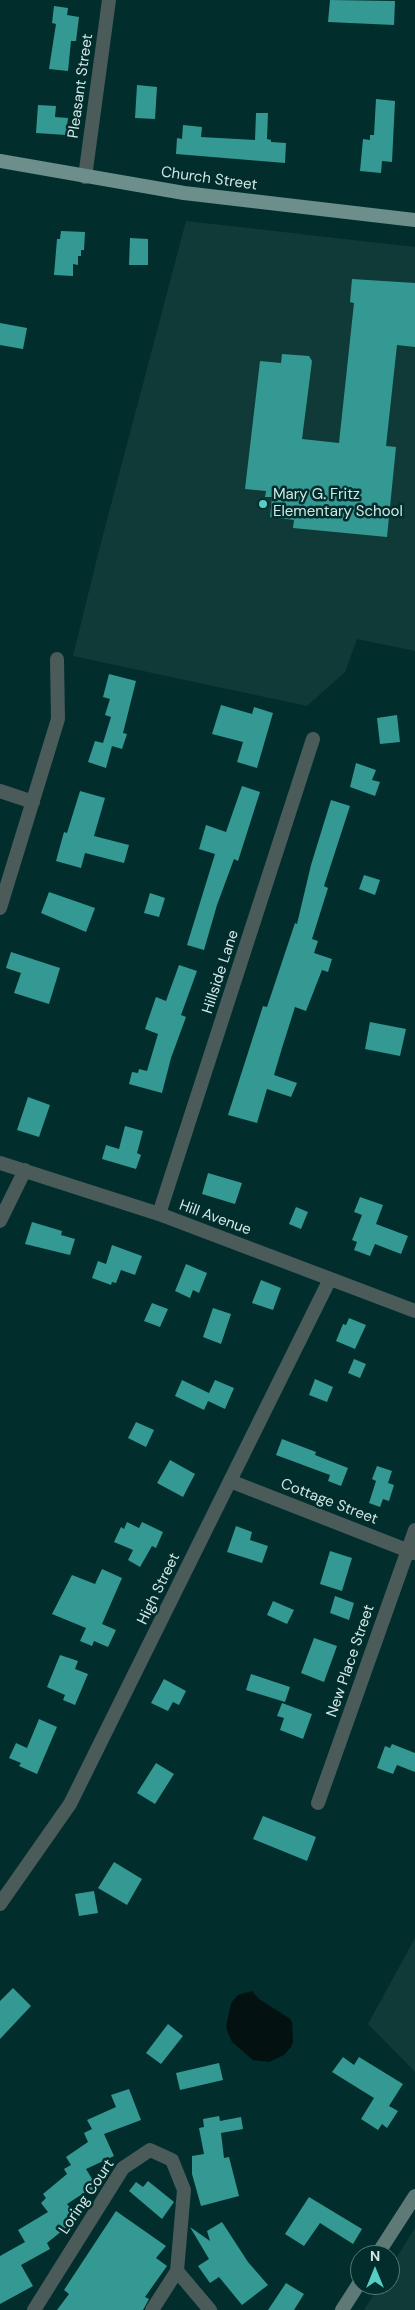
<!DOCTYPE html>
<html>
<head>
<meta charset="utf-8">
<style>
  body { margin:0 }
  #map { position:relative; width:415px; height:2310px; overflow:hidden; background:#012e2c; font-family:"DM Sans",sans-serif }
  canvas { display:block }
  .north { position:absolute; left:350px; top:2245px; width:50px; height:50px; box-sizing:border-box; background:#012e2c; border:1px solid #557876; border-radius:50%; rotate:0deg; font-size:14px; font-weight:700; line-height:20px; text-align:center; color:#d3e8e6 }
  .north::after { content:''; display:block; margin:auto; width:18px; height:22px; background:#55cec6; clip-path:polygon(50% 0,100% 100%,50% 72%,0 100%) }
</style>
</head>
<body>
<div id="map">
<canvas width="415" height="2310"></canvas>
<div class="north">N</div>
</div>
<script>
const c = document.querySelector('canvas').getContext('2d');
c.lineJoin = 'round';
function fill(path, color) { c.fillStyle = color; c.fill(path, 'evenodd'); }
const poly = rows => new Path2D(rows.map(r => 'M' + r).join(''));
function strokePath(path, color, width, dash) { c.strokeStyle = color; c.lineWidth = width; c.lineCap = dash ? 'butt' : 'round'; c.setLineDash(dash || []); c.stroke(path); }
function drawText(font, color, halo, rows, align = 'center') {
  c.font = font + ' "DM Sans",sans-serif'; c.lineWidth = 5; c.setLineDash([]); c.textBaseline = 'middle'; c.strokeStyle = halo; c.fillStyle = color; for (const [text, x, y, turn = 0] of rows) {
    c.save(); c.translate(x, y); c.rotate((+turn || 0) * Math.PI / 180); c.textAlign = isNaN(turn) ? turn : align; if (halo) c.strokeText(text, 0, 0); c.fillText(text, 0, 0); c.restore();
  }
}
const built = poly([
  [186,221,415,247,415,651,357,639,345,672,307,706,73,656,98,554],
  [415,1938,415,2072,368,2024],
  [415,2228,415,2310,364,2310,380,2285,390,2285,390,2268]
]);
const water = poly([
  [252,1991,259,1999,289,2018,292,2022,293,2042,291,2047,284,2055,269,2062,253,2060,232,2042,228,2033,226,2027,231,2003,238,1995]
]);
const building = poly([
  [330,0,395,1,394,25,328,22],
  [54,6,68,8,67,15,79,17,76,41,71,41,68,71,49,69,56,24,52,23],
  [137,85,157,87,155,119,135,118],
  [376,99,395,101,392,162,382,161,381,173,360,171,363,139,370,140,370,135,374,135],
  [38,105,56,106,55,117,68,118,66,135,36,133],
  [256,113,268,113,267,139,271,140,271,142,286,143,285,163,176,154,177,138,182,139,183,125,202,127,201,137,255,140],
  [61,231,85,232,84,250,81,250,81,256,78,256,78,265,73,264,73,276,54,275,57,239,60,239],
  [130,238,148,239,148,265,129,265],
  [352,279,415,283,415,347,397,345,386,446,396,447,387,537,293,528,294,520,270,517,272,497,265,497,266,491,245,489,260,361,281,363,282,354,309,356,312,361,302,439,339,443,354,303,350,302],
  [0,323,27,328,23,349,0,345],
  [109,674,136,681,123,733,127,734,122,749,112,746,106,768,88,762,95,741,103,743,111,717,105,715,110,699,103,697],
  [221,705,252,714,254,707,273,713,257,768,237,762,243,742,212,734],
  [397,715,400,742,380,744,377,718],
  [356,763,376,770,372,780,380,782,375,796,350,787],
  [242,786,260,792,238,861,234,859,217,905,204,950,187,945,215,854,199,849,206,825,226,832],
  [80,791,105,798,94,836,129,845,124,863,85,853,81,868,56,861,64,832,67,833],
  [331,800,350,806,324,886,328,888,312,939,318,941,314,953,332,959,328,972,322,970,306,1011,295,1007,282,1048,274,1075,297,1083,291,1097,267,1089,257,1123,228,1115,263,1006,267,1007,295,923,297,924,311,865],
  [364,875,380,880,375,895,359,889],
  [49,892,95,908,86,932,41,913],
  [150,893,165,898,159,917,144,913],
  [11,952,60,968,49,1004,14,993,21,973,6,968],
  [179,965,197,971,181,1015,186,1017,171,1058,162,1093,129,1084,132,1072,138,1073,139,1069,147,1071,158,1034,145,1029,156,997,166,1001],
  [370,1022,406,1029,400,1056,365,1049],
  [28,1097,50,1105,39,1137,17,1130],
  [125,1126,143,1131,137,1153,141,1155,136,1169,102,1159,106,1145,119,1149],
  [208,1173,242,1183,235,1204,202,1194],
  [360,1197,383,1205,376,1224,408,1236,401,1254,375,1244,370,1256,354,1250,357,1242,352,1240,362,1215,354,1212],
  [296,1207,308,1212,301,1229,289,1224],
  [32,1222,62,1231,61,1235,75,1239,70,1255,25,1244],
  [112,1245,142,1256,135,1275,121,1270,116,1283,112,1282,111,1285,92,1278,98,1261,106,1264],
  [186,1264,207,1273,199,1293,193,1290,190,1298,175,1291],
  [261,1280,281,1288,273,1310,252,1303],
  [152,1303,168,1309,160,1327,144,1321],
  [213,1308,231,1314,221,1344,203,1337],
  [349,1318,366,1325,355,1349,336,1341,343,1324,346,1325],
  [354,1359,366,1364,360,1378,348,1373],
  [315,1379,333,1387,327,1402,309,1395],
  [182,1380,209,1393,215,1380,234,1388,225,1409,208,1401,204,1410,175,1396],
  [136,1422,154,1430,146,1447,128,1438],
  [282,1439,316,1452,315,1455,348,1468,341,1486,328,1481,330,1475,276,1455],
  [170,1460,195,1474,183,1497,157,1483],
  [377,1466,392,1471,388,1483,394,1485,389,1501,383,1499,380,1507,369,1503,376,1481,372,1479],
  [127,1522,139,1528,142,1522,163,1532,156,1548,152,1546,140,1567,128,1560,133,1550,114,1542,121,1527,124,1529],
  [236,1526,252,1532,250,1540,268,1546,262,1563,227,1552],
  [330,1551,352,1558,342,1591,320,1584],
  [102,1569,122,1578,102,1624,116,1630,108,1647,94,1641,92,1646,80,1641,86,1628,52,1614,72,1575,95,1584],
  [335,1596,354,1603,349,1620,330,1613],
  [273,1601,294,1610,287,1624,267,1615],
  [314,1638,337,1646,324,1682,301,1673],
  [60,1655,78,1661,75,1669,88,1674,75,1705,63,1700,65,1695,47,1687],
  [251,1674,290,1687,285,1702,246,1690],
  [164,1679,186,1691,179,1705,173,1702,168,1711,151,1703],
  [282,1703,312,1714,303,1739,280,1730,284,1718,277,1716],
  [39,1719,57,1727,37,1774,19,1766,21,1763,9,1758,16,1743,27,1748],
  [392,1744,415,1753,415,1772,397,1765,393,1774,377,1768,385,1746,390,1748],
  [156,1763,174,1774,155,1804,137,1793],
  [263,1816,316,1837,307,1861,253,1839],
  [114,1862,142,1879,127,1905,98,1888],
  [94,1891,98,1913,79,1916,75,1894],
  [13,1988,31,2006,0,2039,0,2001],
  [168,2024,183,2036,161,2064,146,2053],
  [343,2057,354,2065,359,2057,403,2084,389,2106,398,2111,387,2128,382,2124,378,2130,361,2119,374,2098,332,2072],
  [219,2063,223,2080,180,2090,176,2073],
  [129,2089,141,2120,104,2134,114,2156,86,2169,97,2187,90,2192,87,2191,67,2204,78,2218,47,2243,50,2249,21,2265,33,2286,0,2304,0,2256,25,2242,18,2230,48,2212,41,2203,46,2198,43,2194,67,2174,64,2169,71,2165,66,2157,88,2142,84,2133,92,2129,87,2120,116,2107,111,2095],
  [219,2116,220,2121,241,2117,243,2129,221,2133,224,2158,229,2157,239,2196,201,2206,192,2174,192,2156,204,2154,199,2128,204,2127,203,2119],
  [148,2181,174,2202,162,2219,129,2191,136,2182,143,2187],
  [309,2197,362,2229,353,2244,320,2223,304,2246,285,2234],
  [116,2211,166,2246,156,2258,167,2266,145,2297,149,2299,143,2310,57,2310,69,2294,64,2290],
  [222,2222,248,2262,268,2285,242,2305,219,2277,210,2283,198,2266,209,2259,190,2227,210,2241,207,2231],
  [286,2283,304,2294,294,2310,268,2310]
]);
const minor = poly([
  [85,177,109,0],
  [0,791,33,802],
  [0,908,58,719,57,659],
  [0,1163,159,1214,415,1311],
  [159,1214,313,739],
  [0,1221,25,1170],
  [230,1481,414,1553],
  [318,1803,415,1530],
  [0,1904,70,1804,330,1279],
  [177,2271,210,2310],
  [34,2310,123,2168,150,2150,172,2160,184,2190,177,2271,152,2310]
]);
const secondary = poly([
  [377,2255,415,2196],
  [342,2310,360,2282]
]);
const primary = poly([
  [0,161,184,193,415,220]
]);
const markers = [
  [263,504,5,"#55cec6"]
];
const streetNames = [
  ["Pleasant Street",81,86,-82],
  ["Church Street",209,179,8],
  ["Hillside Lane",221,972,-72],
  ["Hill Avenue",215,1218,20],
  ["Cottage Street",329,1502,21],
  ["High Street",159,1589,-64],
  ["New Place Street",351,1661,-71],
  ["Loring Court",87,2197,-56]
];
const poiNames = [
  ["Mary G. Fritz",273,495],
  ["Elementary School",273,512]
];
fill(built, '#103a37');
fill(water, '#031211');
fill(building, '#359993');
strokePath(minor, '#4b5b5a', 14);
strokePath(secondary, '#5e7976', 14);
strokePath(primary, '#6c8f8c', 14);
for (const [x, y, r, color] of markers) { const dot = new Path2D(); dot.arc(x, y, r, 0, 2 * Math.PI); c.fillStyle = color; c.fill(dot); strokePath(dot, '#012e2c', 2); }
drawText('15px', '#d3e8e6', '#012e2c', streetNames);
drawText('15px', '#d3e8e6', '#012e2c', poiNames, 'left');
</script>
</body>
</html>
